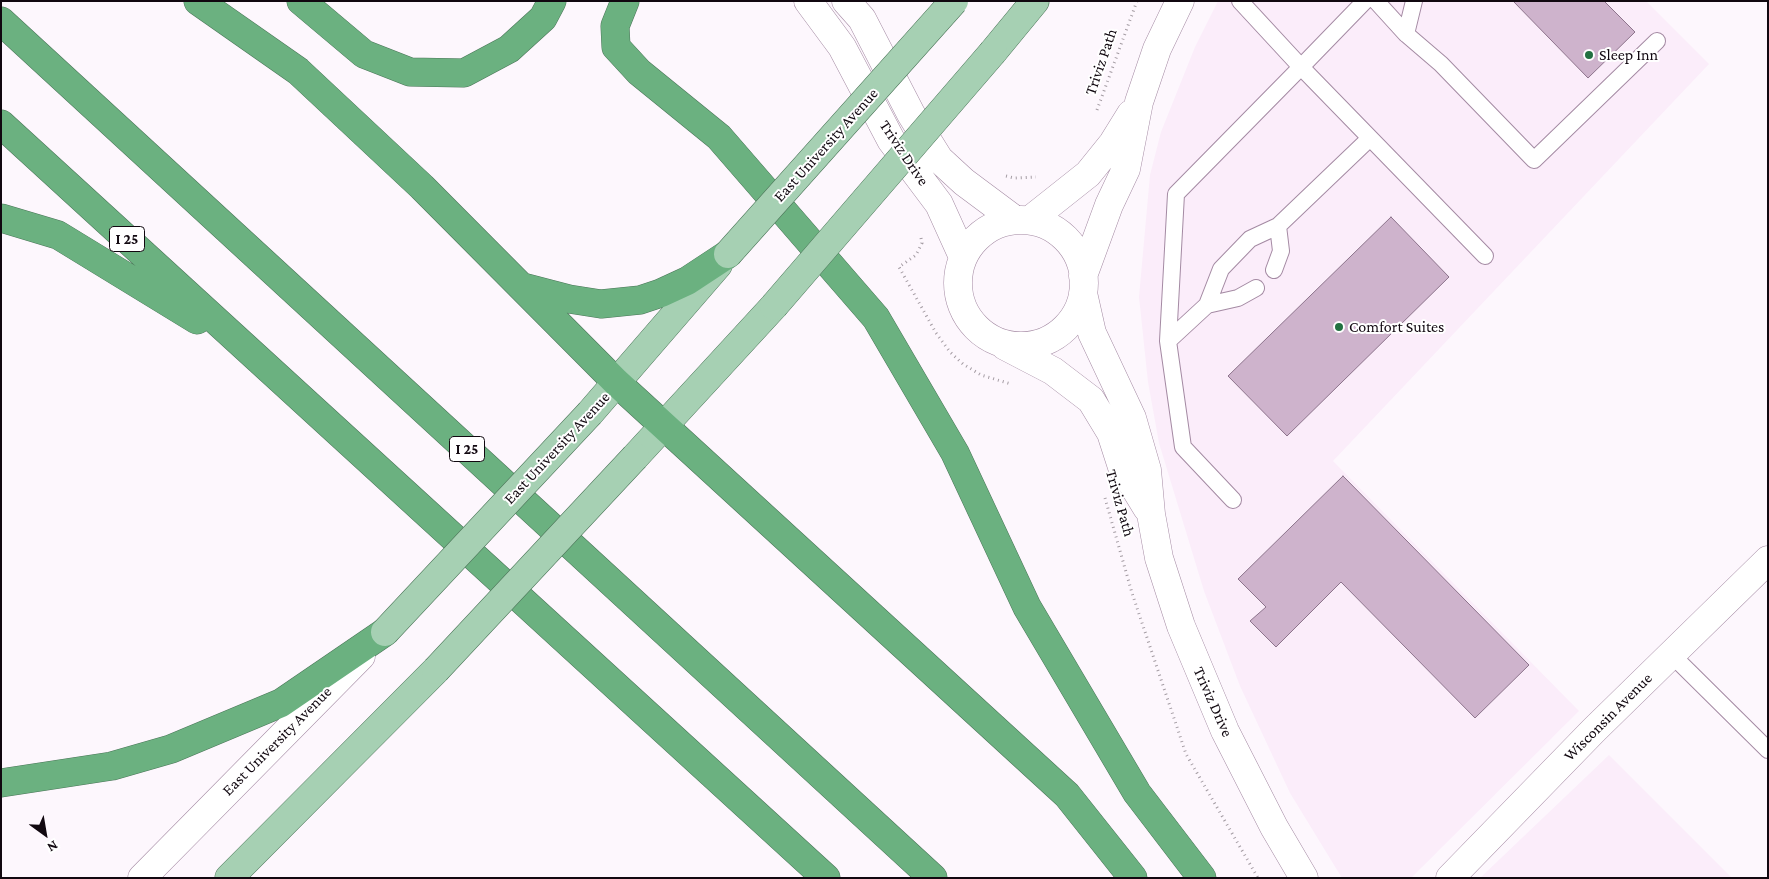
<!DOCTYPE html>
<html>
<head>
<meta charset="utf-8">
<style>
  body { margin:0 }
  #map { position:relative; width:1769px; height:879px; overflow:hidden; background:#fdf7fd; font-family:"Crimson Pro",serif }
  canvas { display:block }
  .frame { position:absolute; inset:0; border:2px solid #110810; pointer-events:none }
  .north { position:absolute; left:20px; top:809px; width:50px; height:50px; -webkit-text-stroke:4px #fff; paint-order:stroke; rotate:148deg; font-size:14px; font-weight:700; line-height:20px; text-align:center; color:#110810 }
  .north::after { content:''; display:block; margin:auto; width:18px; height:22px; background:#110810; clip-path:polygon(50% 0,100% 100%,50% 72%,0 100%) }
</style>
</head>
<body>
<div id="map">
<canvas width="1769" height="879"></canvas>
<div class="frame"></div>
<div class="north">N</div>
</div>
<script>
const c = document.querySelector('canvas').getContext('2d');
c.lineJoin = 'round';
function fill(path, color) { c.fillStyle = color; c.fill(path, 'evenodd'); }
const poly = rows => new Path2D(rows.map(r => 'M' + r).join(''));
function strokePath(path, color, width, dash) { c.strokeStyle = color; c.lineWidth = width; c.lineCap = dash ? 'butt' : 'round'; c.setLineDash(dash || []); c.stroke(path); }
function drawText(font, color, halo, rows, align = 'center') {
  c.font = font + ' "Crimson Pro",serif'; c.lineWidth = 4; c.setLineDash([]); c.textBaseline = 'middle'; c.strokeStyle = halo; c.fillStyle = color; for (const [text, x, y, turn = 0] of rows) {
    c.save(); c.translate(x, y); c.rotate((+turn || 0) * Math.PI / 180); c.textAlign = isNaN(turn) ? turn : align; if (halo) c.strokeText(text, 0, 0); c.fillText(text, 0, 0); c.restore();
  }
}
const built = poly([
  [1218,1,1646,1,1709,64,1333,461,1579,711,1411,878,1342,878,1290,793,1240,686,1204,591,1159,443,1148,382,1139,297,1150,175,1161,132,1195,47],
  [1609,755,1732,878,1480,878]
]);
const building = poly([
  [1513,1,1604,1,1635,32,1588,78,1513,1],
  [1391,217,1449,277,1287,436,1228,376,1391,217],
  [1343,476,1529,665,1475,718,1341,582,1276,647,1250,621,1266,607,1238,579,1343,476]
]);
const path = poly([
  [1097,110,1137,1],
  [1006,176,1014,178,1036,177],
  [921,238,922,243,916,255,899,267,936,333,950,352,963,364,981,375,1011,384],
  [1105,498,1132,593,1186,754,1258,878]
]);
const lane = poly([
  [1240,1,1301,67,1365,1],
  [1376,1,1406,34,1441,64,1534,160,1657,41],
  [1406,34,1414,1],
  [1274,270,1281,251,1278,226],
  [1207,305,1238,298,1256,288],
  [1168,341,1176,194,1301,67,1485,256],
  [1233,500,1183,447,1168,341,1207,305,1221,269,1250,239,1278,226,1369,139],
  [1671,654,1768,750]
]);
const street = poly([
  [1450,878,1594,730,1768,560]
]);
const secondary = poly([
  [808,1,842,47,891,140,939,204,963,257],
  [846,1,862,19,911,114,939,159,964,182,1015,220],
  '958 283a63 63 0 1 1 126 0a63 63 0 1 1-126 0Z',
  [1030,220,1088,174,1113,143,1131,114],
  [1083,276,1109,205,1126,169,1139,102,1157,49,1180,1],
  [1083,293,1092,333,1132,418,1147,470,1151,514,1159,558,1181,626,1225,731,1274,827,1304,878],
  [1005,346,1053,371,1091,400,1111,433,1122,467,1147,508],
  [142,878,361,656]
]);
const primary = poly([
  [993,52,1035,1],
  [590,413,718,265],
  [635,457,774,306],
  [229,878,436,670]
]);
const highway = poly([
  [198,1,298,71,422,187,616,382,1067,795,1133,878],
  [301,1,364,54,410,72,464,73,509,49,543,18,552,1],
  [625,1,615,26,616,47,639,72,719,137,876,318,955,453,1027,607,1137,793,1202,878],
  [1,21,933,878],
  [1,124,826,878],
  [1,218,58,235,197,320],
  [523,287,569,299,601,304,640,300,661,293,687,281,728,254],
  [1,783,112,766,171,749,281,703,385,632]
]);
const primaryBridge = poly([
  [728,254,954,1],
  [774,306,993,52],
  [385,632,590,413],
  [436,670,635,457]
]);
const markers = [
  [1589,55,5,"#227141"],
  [1339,327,5,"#227141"]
];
const shields = [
  [127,239,35],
  [467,449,35]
];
const shieldNames = [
  ["I 25",127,239],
  ["I 25",467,449]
];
const poiNames = [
  ["Sleep Inn",1599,55],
  ["Comfort Suites",1349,327]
];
const streetNames = [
  ["Triviz Path",1101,62,-71],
  ["East University Avenue",826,145,-48],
  ["Triviz Drive",904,153,56],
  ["East University Avenue",557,448,-47],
  ["Triviz Path",1120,503,74],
  ["Triviz Drive",1213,702,66],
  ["Wisconsin Avenue",1608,717,-45],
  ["East University Avenue",277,741,-45]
];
fill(built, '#fbedfa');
fill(building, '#ceb3cc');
strokePath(building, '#8d748c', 1);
strokePath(lane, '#a48aa3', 18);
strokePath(street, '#a48aa3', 29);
strokePath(secondary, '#a48aa3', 29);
strokePath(primary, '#4c7659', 29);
strokePath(highway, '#4c7659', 29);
strokePath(path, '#a49ca3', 3, [1, 4]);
strokePath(lane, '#fff', 16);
strokePath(street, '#fff', 28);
strokePath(secondary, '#fff', 28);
strokePath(primary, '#a6d0b3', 28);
strokePath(highway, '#6bb180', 28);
strokePath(primaryBridge, '#4c7659', 29, []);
strokePath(primaryBridge, '#a6d0b3', 28);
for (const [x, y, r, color] of markers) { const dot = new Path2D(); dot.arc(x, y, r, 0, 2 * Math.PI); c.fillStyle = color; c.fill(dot); strokePath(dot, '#fff', 2); }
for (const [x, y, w] of shields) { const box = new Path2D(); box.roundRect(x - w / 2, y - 12.5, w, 25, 4); c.fillStyle = '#fff'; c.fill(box); strokePath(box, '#110810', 1); }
drawText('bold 15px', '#110810', null, shieldNames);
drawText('16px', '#110810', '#fff', poiNames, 'left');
drawText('16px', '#110810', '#fff', streetNames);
</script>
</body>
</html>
